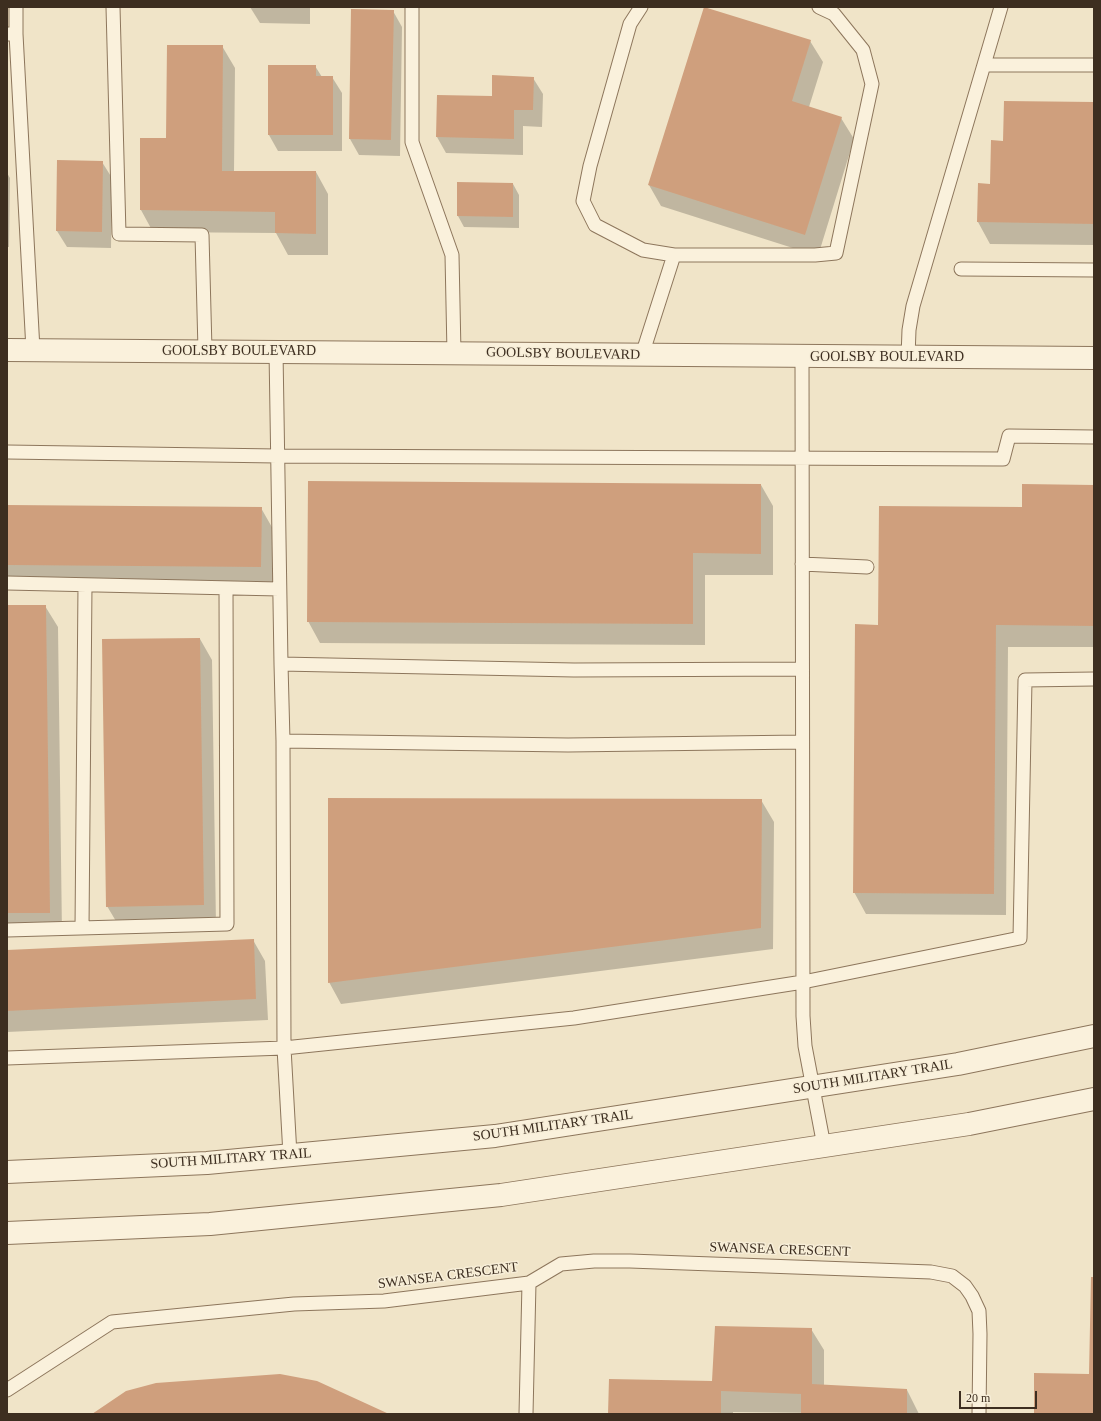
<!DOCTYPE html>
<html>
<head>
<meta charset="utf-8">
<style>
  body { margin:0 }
  #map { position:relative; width:1101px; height:1421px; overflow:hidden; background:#f0e4c8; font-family:"Times New Roman",serif }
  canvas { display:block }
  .frame { position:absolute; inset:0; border:8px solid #3d2e20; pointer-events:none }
  .scale { position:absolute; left:959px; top:1391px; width:78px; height:18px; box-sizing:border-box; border:2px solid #3d2e20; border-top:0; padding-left:5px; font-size:12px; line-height:14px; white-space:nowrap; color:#3d2e20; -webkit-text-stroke:3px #f7eed8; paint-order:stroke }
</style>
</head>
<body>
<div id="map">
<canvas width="1101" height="1421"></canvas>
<div class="frame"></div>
<div class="scale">20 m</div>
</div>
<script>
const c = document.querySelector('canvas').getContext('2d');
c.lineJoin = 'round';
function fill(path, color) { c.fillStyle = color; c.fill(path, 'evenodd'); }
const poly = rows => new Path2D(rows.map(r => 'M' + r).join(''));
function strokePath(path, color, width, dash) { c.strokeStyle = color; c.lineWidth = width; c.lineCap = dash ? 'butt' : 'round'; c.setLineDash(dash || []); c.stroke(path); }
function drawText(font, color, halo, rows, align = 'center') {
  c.font = font + ' "Times New Roman",serif'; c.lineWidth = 3; c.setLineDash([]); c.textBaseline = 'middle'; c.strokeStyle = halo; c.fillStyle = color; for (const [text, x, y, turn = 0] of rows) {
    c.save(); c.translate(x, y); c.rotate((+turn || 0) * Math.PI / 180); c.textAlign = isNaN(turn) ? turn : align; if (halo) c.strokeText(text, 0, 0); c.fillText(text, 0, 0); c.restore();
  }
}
const shadow = poly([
  [250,7,310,7,310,24,260,23],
  [393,11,402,27,400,156,359,155,350,139],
  [810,41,823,62,809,107,841,118,854,139,818,256,661,206,649,185],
  [222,46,235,68,234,172,316,172,328,194,328,255,288,255,276,233,153,232,141,210,141,139,167,139],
  [315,66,322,77,332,77,342,93,342,151,278,151,269,135],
  [533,78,543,94,542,127,523,126,523,155,446,153,437,137],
  [1094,103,1094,245,990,244,978,222,979,184,991,185],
  [102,162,112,178,111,248,67,247,57,231],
  [7,173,10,178,9,247,7,247],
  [513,184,519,195,519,228,464,227,458,216],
  [761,485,773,506,773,575,705,575,705,645,320,643,308,621],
  [1094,486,1094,647,1008,647,1006,915,866,914,854,892,1023,508],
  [7,506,261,508,273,529,273,588,7,586],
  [7,606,45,606,58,627,62,934,7,935],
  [200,639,212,660,216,926,120,928,107,906],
  [761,800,774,822,773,949,341,1004,329,982],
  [253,940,265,961,268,1020,7,1032,7,951],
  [811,1329,824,1350,824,1386,907,1390,919,1414,733,1412,733,1414,609,1414,713,1382]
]);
const building = poly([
  [704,7,811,40,792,101,842,117,805,235,648,185],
  [351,9,394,10,391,140,349,139],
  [167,45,223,45,222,171,316,171,316,234,275,233,275,212,140,210,140,138,166,138],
  [268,65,316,65,316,76,333,76,333,135,268,135],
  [492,75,534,77,533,110,514,110,514,139,436,137,437,95,492,96],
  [1004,101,1094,102,1094,224,977,222,978,183,990,184,991,140,1003,141],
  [57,160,103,161,102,232,56,231],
  [457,182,513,183,513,217,457,216],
  [308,481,761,484,761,554,693,553,693,624,307,622],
  [1022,484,1094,485,1094,626,996,625,994,894,853,893,855,624,878,625,879,506,1022,507],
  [7,505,262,507,261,567,7,565],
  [7,605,46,605,50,913,7,913],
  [200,638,204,905,106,907,102,639],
  [328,798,762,799,761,928,328,983],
  [254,939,256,999,7,1011,7,950],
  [1091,1277,1094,1277,1094,1414,1034,1414,1034,1373,1089,1374],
  [715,1326,812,1328,812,1384,907,1389,907,1414,801,1414,801,1394,721,1391,721,1414,608,1414,609,1379,712,1381],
  [280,1374,317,1381,389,1414,92,1414,126,1391,156,1383]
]);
const service = poly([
  [113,7,119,234,202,235,205,350],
  [412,7,412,142,452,255,454,353],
  [641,7,630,24,590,166,583,201,595,225,643,250,674,255,815,255,836,253,872,84,863,50,834,14,819,7],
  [7,34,16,34,16,7],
  [16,34,33,350],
  [984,65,1094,65],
  [961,269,1094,270],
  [276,351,281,664],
  [642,355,674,255],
  [802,357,803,1016,805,1046,824,1146],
  [908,357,909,330,913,306,1001,7],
  [7,452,277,456,1003,459,1009,436,1094,437],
  [802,564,867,567],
  [7,583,279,589],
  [283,741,281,664,574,670,802,669],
  [82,928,85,585],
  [7,930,227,924,226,588],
  [7,1058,284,1048,283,741,568,745,802,742],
  [290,1155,284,1048,574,1018,803,982,1020,938,1025,680,1094,679],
  [7,1390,112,1322,294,1304,384,1301,529,1283,561,1264,594,1261,630,1261,931,1272,952,1276,965,1286,972,1296,979,1311,980,1334,979,1414],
  [526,1414,529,1283]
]);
const minor = poly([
  [7,350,1094,358]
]);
const tertiary = poly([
  [7,1172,207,1163,495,1136,958,1064,1094,1036],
  [7,1233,210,1224,501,1195,969,1124,1094,1099]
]);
const streetNames = [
  ["GOOLSBY BOULEVARD",239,351],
  ["GOOLSBY BOULEVARD",563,354,1],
  ["GOOLSBY BOULEVARD",887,357],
  ["SOUTH MILITARY TRAIL",873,1077,-9],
  ["SOUTH MILITARY TRAIL",553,1126,-8],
  ["SOUTH MILITARY TRAIL",231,1159,-4],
  ["SWANSEA CRESCENT",780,1250,2],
  ["SWANSEA CRESCENT",448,1276,-7]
];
fill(shadow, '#0003');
fill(building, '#cf9f7d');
strokePath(service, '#8d765c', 15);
strokePath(minor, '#8d765c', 24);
strokePath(tertiary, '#8d765c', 24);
strokePath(service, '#faf1dc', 13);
strokePath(minor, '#faf1dc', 22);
strokePath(tertiary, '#faf1dc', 22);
drawText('14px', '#3d2e20', '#f7eed8', streetNames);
</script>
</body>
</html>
